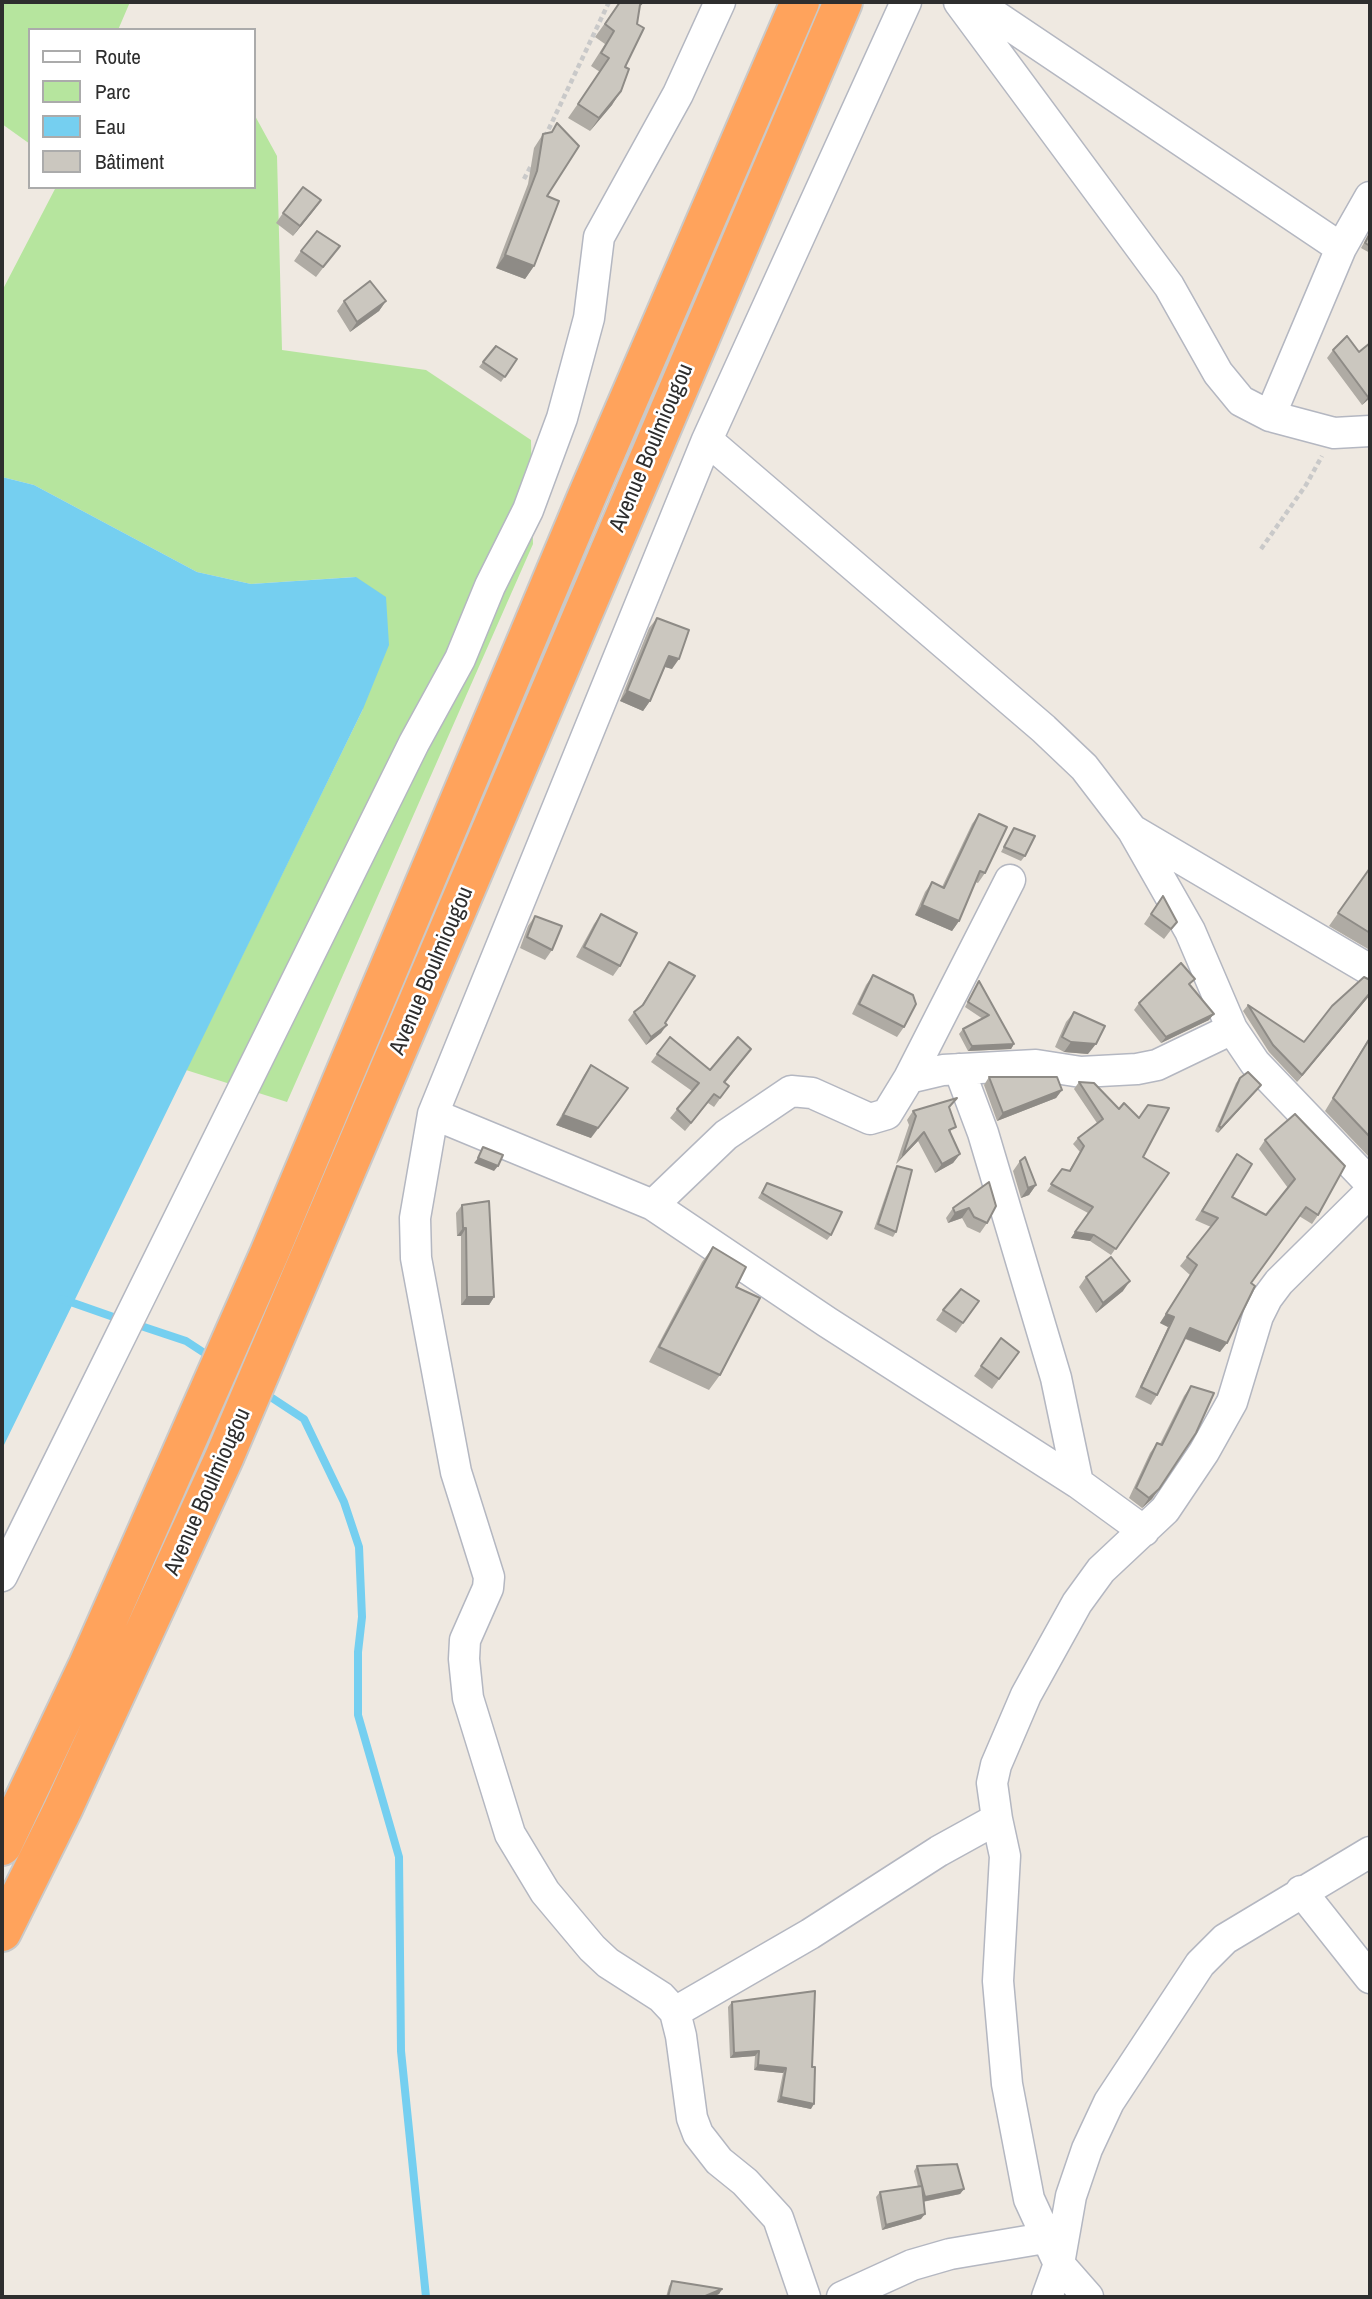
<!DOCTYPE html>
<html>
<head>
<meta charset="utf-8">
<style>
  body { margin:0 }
  #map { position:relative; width:1372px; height:2299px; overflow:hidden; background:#efe9e1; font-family:"Archivo Narrow",sans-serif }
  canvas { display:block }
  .frame { position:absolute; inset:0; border:4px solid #2e2e2e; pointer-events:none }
  .legend { position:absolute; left:28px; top:28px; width:228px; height:161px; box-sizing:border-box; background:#fff; border:2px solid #ababab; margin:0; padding:9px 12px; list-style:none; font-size:21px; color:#2e2e2e }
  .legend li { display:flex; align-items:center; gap:14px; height:35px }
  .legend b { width:35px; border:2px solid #ababab }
</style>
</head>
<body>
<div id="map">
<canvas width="1372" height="2299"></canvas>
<div class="frame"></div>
<ul class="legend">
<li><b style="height:9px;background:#fff"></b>Route</li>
<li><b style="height:19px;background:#b6e59e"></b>Parc</li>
<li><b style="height:19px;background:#75cff0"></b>Eau</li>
<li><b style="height:19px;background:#cbc7bf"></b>Bâtiment</li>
</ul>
</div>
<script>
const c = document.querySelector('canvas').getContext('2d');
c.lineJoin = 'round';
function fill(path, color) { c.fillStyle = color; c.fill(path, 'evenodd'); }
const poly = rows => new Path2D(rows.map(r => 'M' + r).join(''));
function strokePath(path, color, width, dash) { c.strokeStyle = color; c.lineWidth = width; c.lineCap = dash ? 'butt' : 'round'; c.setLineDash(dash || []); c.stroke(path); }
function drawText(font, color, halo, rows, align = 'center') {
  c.font = font + ' "Archivo Narrow",sans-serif'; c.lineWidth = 5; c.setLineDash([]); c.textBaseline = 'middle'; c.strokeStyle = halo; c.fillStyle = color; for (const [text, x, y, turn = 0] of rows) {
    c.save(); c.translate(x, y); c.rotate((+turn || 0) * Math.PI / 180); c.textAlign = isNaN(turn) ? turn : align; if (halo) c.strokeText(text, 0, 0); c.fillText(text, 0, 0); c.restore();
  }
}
const green = poly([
  [2,2,130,2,118,30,30,30,30,144,2,124],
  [254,114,277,156,282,350,426,370,531,440,533,544,287,1102,186,1070,363,709,355,577,251,584,197,572,34,485,2,477,2,291,56,187,254,187]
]);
const water = poly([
  [2,477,34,485,197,572,251,584,356,577,386,597,389,645,363,709,2,1449]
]);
const stream = poly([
  [62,1299,122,1320],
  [135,1324,186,1341,212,1358],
  [263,1392,304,1419,344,1502,359,1547,362,1617,358,1652,358,1715,399,1857,401,2051,426,2297]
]);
const path = poly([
  [545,137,609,2],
  [524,179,532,164],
  [1261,549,1306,485,1322,456]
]);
const street = poly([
  [906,2,707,440,1044,729,1084,767,1133,831,1190,931,1232,1029,1255,1063,1370,1183],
  [959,2,1169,286,1218,373,1241,401,1270,416,1334,433,1370,431],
  [975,2,1341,248],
  [1270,416,1341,248,1370,197],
  [707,440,433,1114,415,1218,416,1258,456,1472,489,1577,488,1588,465,1640,464,1659,468,1698,510,1834,545,1892,592,1948,608,1963,661,1997,675,2012,681,2036,692,2118,698,2134,719,2161,745,2182,778,2218,805,2297],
  [1134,831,1370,970],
  [959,1069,983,1133,1056,1378,1078,1483],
  [909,1078,943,1070,1036,1065,1081,1072,1137,1069,1157,1065,1232,1029],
  [433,1114,653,1205,827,1322,1078,1483,1144,1531],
  [653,1205,726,1135,791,1091,812,1093,870,1119,887,1114,909,1078,1010,880],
  [2,1576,414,743,460,659,490,586,528,510,562,418,589,318,599,237,678,94,720,2],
  [997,1819,1005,1856,998,1981,1007,2084,1029,2199,1059,2264,1088,2297],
  [1301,1891,1370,1978],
  [675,2012,810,1934,939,1851,997,1819,992,1783,996,1765,1026,1695,1077,1603,1101,1570,1165,1510,1204,1452,1232,1402,1258,1316,1267,1298,1279,1282,1370,1192],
  [842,2297,912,2265,950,2254,1045,2238],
  [1047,2297,1059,2264,1071,2196,1087,2149,1109,2102,1200,1964,1225,1939,1370,1852]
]);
const highway = poly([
  [2,1846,88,1665,269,1254,587,496,800,2],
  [2,1932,63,1809,224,1458,843,2]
]);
const wall = poly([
  [620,2,644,2,639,7,625,67,612,105,590,131,568,118,600,72,591,66,605,44,595,37],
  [557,123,547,196,534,266,525,279,496,268,528,184,534,148,543,134,551,133],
  [314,210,293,236,276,223,283,213],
  [1370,232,1370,253,1361,248],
  [340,246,316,277,294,261,301,251],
  [344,301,386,301,379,311,350,332,337,311],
  [1333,350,1370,398,1362,405,1327,358],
  [517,359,501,382,479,367,483,362],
  [657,618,672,669,665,667,650,701,643,711,620,701,649,628],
  [979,814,985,873,978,883,975,882,959,921,952,931,915,915,925,892,932,882,942,887,972,824],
  [1014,828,1025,856,1021,861,1001,852],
  [1370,868,1370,946,1368,949,1329,926],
  [1163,896,1177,922,1164,939,1144,924],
  [601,914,620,966,613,976,576,957,594,924],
  [535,916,552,950,545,960,520,948,528,926],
  [669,962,665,1023,661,1033,646,1045,628,1020,634,1012,641,1006],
  [873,975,904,1027,897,1037,852,1014,866,985],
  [1370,980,1370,995,1297,1082,1269,1052,1243,1011,1248,1005,1304,1042],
  [979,981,1014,1044,1011,1049,968,1051,959,1034,963,1029,983,1019,965,1007],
  [1190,986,1209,1020,1161,1043,1134,1010,1139,1003],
  [1074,1012,1088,1054,1064,1052,1055,1047,1066,1022],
  [1370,1036,1370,1158,1325,1111],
  [657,1054,710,1070,745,1057,725,1083,729,1086,714,1107,708,1103,685,1131,670,1118,692,1091,651,1062],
  [591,1065,591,1138,556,1125,584,1075],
  [989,1077,1062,1090,1056,1098,997,1121,984,1085],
  [1240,1078,1257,1090,1218,1133,1215,1131,1236,1083],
  [1079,1082,1143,1157,1169,1173,1111,1255,1090,1241,1071,1238,1088,1213,1047,1191,1062,1169,1069,1171,1080,1152,1073,1144,1078,1138,1097,1123,1074,1089],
  [949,1109,951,1134,960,1154,953,1163,935,1173,918,1141,896,1164,909,1125,907,1120,913,1111],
  [1295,1114,1318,1215,1312,1224,1299,1216,1251,1283,1220,1352,1185,1339,1157,1395,1151,1405,1135,1397,1168,1327,1160,1323,1190,1275,1180,1266,1211,1227,1195,1220,1237,1154,1232,1197,1266,1215,1288,1188,1259,1149,1265,1140],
  [1020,1161,1036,1185,1029,1195,1021,1198,1013,1171],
  [897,1166,896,1232,893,1237,874,1229,894,1171],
  [989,1182,987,1223,980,1233,967,1227,962,1218,948,1223,946,1218,953,1208],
  [767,1183,831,1235,827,1240,758,1198],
  [462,1205,494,1297,489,1305,461,1305,461,1236,457,1236,456,1213],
  [713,1247,736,1287,720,1375,709,1390,649,1362,702,1262],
  [1086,1277,1123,1291,1096,1313,1079,1287],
  [979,1301,956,1333,936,1320,943,1310],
  [1001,1338,1019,1352,992,1389,974,1376],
  [1191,1386,1152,1499,1142,1508,1129,1498,1150,1453,1157,1443,1160,1444,1184,1396],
  [815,1991,811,2109,777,2102,783,2073,754,2070,755,2056,730,2058,728,2007,732,2002],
  [917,2166,964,2189,960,2194,923,2202,921,2219,882,2230,876,2197,880,2192,918,2187,914,2171],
  [672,2281,722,2289,719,2294,712,2297,666,2297,669,2286]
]);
const shadedWall = poly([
  [621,91,612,105,590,131,599,118],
  [321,200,314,210,293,236,300,226],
  [505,255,534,266,525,279,496,268],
  [386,301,379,311,350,332,357,322],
  [1370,395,1370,398,1362,405,1368,397],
  [669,656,679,659,672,669,662,666],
  [627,691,650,701,643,711,620,701],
  [922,905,959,921,952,931,915,915],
  [1370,993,1370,995,1297,1082,1302,1075],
  [1214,1014,1209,1020,1161,1043,1166,1037],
  [667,1025,661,1033,646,1045,651,1037],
  [1071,1042,1096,1044,1088,1054,1064,1052],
  [1014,1044,1011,1049,968,1051,972,1046],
  [1261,1085,1257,1090,1218,1133,1221,1128],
  [1062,1090,1056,1098,997,1121,1003,1113],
  [621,1098,591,1138,556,1125,563,1115],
  [924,1132,918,1141,896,1164,903,1155],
  [960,1154,953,1163,935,1173,942,1164],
  [478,1158,498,1166,494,1171,474,1163],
  [1036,1185,1029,1195,1021,1198,1028,1188],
  [969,1208,962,1218,948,1223,955,1213],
  [463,1228,466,1228,461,1236,457,1236],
  [1075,1232,1094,1235,1090,1241,1071,1238],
  [1130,1281,1123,1291,1096,1313,1103,1303],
  [467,1297,494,1297,489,1305,461,1305],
  [1166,1314,1174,1317,1168,1327,1160,1323],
  [1190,1328,1227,1343,1220,1352,1184,1338],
  [1159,1489,1152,1499,1142,1508,1149,1498],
  [759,2051,755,2056,730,2058,734,2053],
  [758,2065,786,2068,783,2073,754,2070],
  [781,2097,814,2104,811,2109,777,2102],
  [964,2189,960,2194,921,2202,925,2197],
  [925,2214,921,2219,882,2230,886,2225],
  [722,2289,719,2294,712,2297,703,2297]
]);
const building = poly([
  [620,2,643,2,640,5,637,24,644,28,625,67,629,69,621,91,599,118,578,104,609,58,601,53,614,31,605,24,620,2],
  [557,123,579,146,547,196,559,201,534,266,505,255,537,171,543,134,552,132,557,123],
  [303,187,321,200,300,226,283,213,303,187],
  [317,231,340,246,323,267,301,251,317,231],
  [1370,233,1370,246,1365,243,1370,233],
  [370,281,386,301,357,322,344,301,370,281],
  [1347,336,1359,352,1370,343,1370,395,1368,397,1333,350,1347,336],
  [496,346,517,359,505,377,483,362,496,346],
  [657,618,689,630,679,659,669,656,650,701,627,691,657,618],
  [979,814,1007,827,985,873,980,871,959,921,922,905,932,882,944,888,979,814],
  [1014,828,1035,836,1025,856,1004,847,1014,828],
  [1370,868,1370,933,1338,913,1370,868],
  [1163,896,1177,922,1171,929,1151,914,1163,896],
  [601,914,637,933,620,966,584,947,601,914],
  [535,916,562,926,552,950,527,937,535,916],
  [669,962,695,976,665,1023,667,1025,651,1037,634,1012,643,1005,669,962],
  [1181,963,1195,979,1189,984,1214,1014,1166,1037,1139,1003,1181,963],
  [873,975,913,995,916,1004,904,1027,859,1004,873,975],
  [1364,977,1370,980,1370,993,1302,1075,1273,1045,1248,1005,1304,1042,1332,1006,1364,977],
  [979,981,1014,1044,972,1046,970,1043,963,1029,989,1015,968,1002,979,981],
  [1074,1012,1105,1026,1096,1044,1071,1042,1062,1037,1074,1012],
  [670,1037,710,1070,738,1037,751,1049,724,1082,729,1086,720,1098,714,1094,691,1123,677,1109,699,1083,657,1054,670,1037],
  [1370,1038,1370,1137,1333,1098,1370,1038],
  [591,1065,628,1088,598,1128,563,1115,591,1065],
  [1248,1072,1261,1085,1221,1128,1219,1126,1240,1078,1248,1072],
  [989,1077,1057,1077,1062,1090,1003,1113,989,1077],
  [1079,1082,1094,1083,1119,1109,1124,1103,1139,1118,1148,1105,1169,1108,1143,1157,1169,1173,1116,1249,1094,1235,1075,1232,1093,1207,1051,1184,1062,1169,1070,1171,1084,1146,1078,1138,1103,1119,1079,1082],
  [957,1098,949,1107,956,1127,949,1130,960,1154,942,1164,924,1132,903,1155,916,1116,913,1111,957,1098],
  [1295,1114,1345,1166,1318,1215,1306,1207,1251,1283,1255,1286,1227,1343,1190,1328,1157,1395,1141,1387,1174,1317,1166,1314,1197,1265,1187,1257,1218,1218,1202,1211,1237,1154,1252,1164,1232,1197,1266,1215,1295,1179,1265,1140,1295,1114],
  [483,1147,503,1155,498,1166,478,1158,483,1147],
  [1025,1157,1036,1185,1028,1188,1020,1161,1025,1157],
  [897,1166,912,1170,896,1232,878,1224,897,1166],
  [989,1182,996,1206,987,1223,974,1217,969,1208,955,1213,953,1208,989,1182],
  [767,1183,842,1212,831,1235,762,1193,767,1183],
  [489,1201,494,1297,467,1297,466,1228,463,1228,462,1205,489,1201],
  [713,1247,746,1267,736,1287,760,1298,720,1375,659,1347,713,1247],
  [1111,1257,1130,1281,1103,1303,1086,1277,1111,1257],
  [961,1289,979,1301,963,1323,943,1310,961,1289],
  [1001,1338,1019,1352,999,1379,981,1366,1001,1338],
  [1191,1386,1214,1393,1196,1433,1159,1489,1149,1498,1136,1488,1157,1443,1162,1445,1191,1386],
  [815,1991,812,2067,815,2067,814,2104,781,2097,786,2068,758,2065,759,2051,734,2053,732,2002,815,1991],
  [957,2164,964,2189,925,2197,917,2166,957,2164],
  [922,2186,925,2214,886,2225,880,2192,922,2186],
  [672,2281,722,2289,703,2297,668,2297,672,2281]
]);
const streetNames = [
  ["Avenue Boulmiougou",652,448,-67],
  ["Avenue Boulmiougou",432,971,-67],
  ["Avenue Boulmiougou",208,1492,-66]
];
fill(green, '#b6e59e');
fill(water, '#75cff0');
strokePath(stream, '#75cff0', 8);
strokePath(street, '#b4b7c1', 33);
strokePath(highway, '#c9c9c9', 42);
strokePath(path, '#c9c9c9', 4.5, [5, 3.5]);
strokePath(street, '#fff', 30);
strokePath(highway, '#ffa35c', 38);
fill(wall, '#afaba4');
fill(shadedWall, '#8e8b86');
fill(building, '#cbc7bf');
strokePath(building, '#8e8b86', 2);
drawText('23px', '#2e2e2e', '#fff', streetNames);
</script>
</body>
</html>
